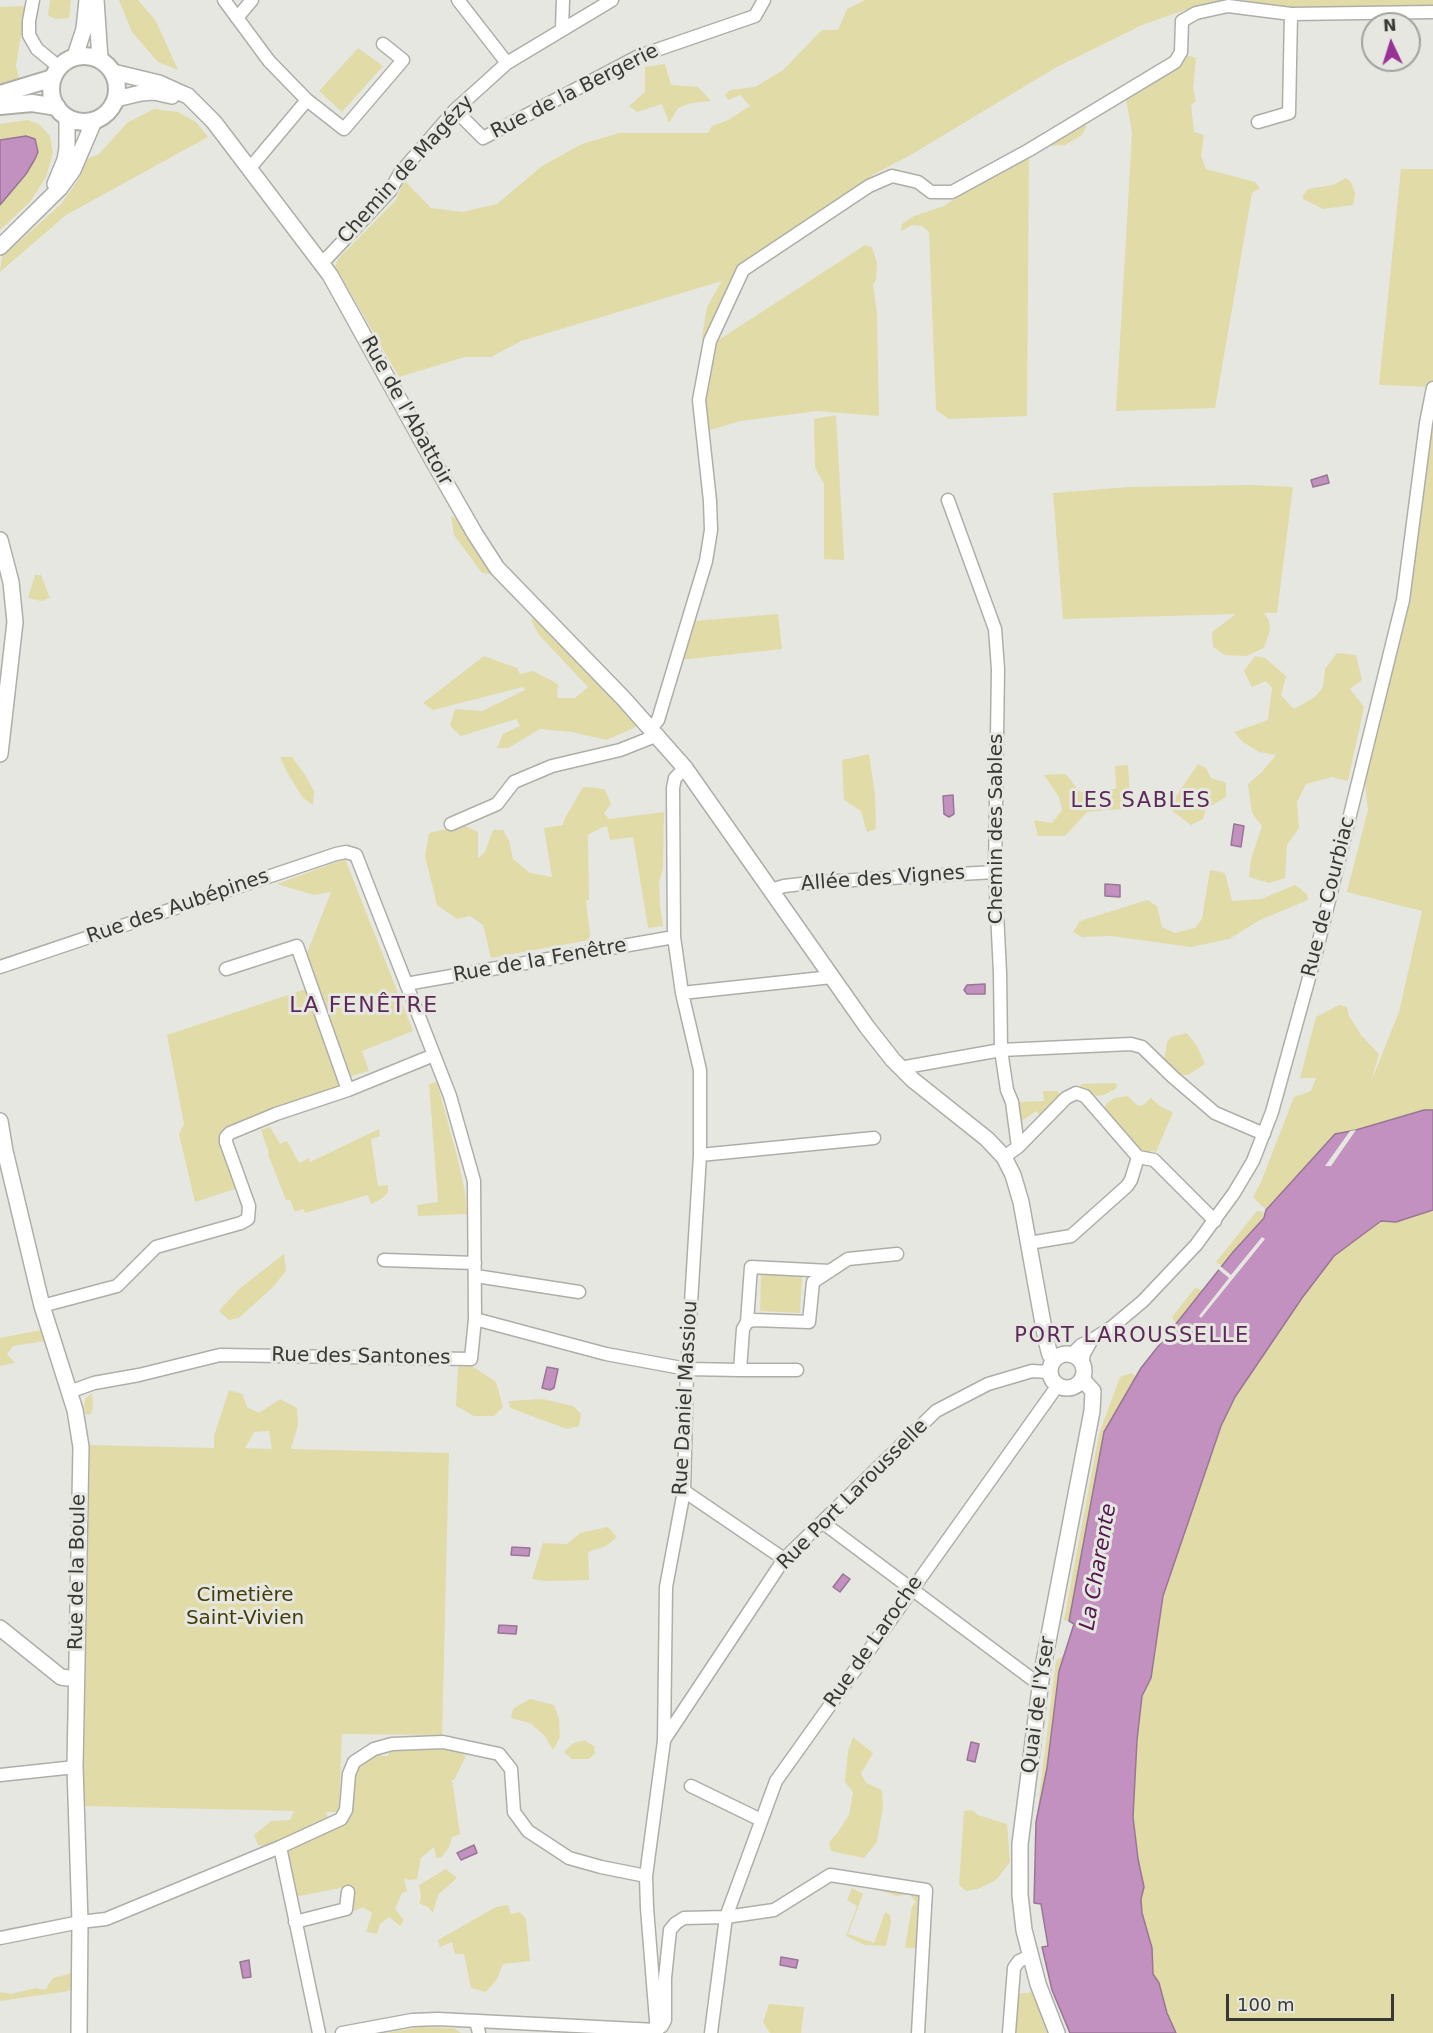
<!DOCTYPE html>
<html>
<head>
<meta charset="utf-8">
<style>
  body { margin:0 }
  #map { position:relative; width:1433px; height:2033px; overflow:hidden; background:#e7e7e2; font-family:"DejaVu Sans",sans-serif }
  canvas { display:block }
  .north { position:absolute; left:1361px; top:12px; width:60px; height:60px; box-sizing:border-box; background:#e7e7e2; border:2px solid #a1a19d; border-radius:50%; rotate:356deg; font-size:16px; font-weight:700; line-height:24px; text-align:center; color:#383836 }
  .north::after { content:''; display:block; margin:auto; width:21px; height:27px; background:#993296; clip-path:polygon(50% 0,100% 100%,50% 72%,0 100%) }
  .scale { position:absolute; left:1226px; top:1994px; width:168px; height:27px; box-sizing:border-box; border:3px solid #383836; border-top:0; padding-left:8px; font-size:18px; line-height:21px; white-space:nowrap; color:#383836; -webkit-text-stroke:4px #e7e7e2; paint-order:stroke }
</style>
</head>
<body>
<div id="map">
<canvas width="1433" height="2033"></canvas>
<div class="north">N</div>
<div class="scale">100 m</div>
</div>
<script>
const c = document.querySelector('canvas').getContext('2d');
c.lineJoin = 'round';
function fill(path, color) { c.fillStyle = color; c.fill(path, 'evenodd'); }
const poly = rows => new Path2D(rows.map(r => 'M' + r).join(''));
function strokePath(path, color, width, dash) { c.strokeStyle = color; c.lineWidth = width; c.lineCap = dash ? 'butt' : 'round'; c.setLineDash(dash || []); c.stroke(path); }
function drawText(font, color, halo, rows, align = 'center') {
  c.font = font + ' "DejaVu Sans",sans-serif'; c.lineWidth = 6; c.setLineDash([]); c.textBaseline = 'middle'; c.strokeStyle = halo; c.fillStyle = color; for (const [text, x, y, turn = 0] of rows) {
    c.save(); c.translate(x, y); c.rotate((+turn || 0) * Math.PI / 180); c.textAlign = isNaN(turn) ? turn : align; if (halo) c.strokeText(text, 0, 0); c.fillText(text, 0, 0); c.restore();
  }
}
const green = poly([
  [50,0,71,0,69,18,55,19,48,15],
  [119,0,138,0,156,21,178,70,158,62,132,32],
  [865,0,1223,0,1185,10,1142,25,1055,68,909,156,876,173,742,262,731,280,713,338,717,341,865,245,872,247,877,263,876,280,873,284,877,313,879,416,817,411,741,421,703,432,707,341,702,339,703,330,707,307,722,281,521,341,491,357,465,357,399,377,335,266,338,259,396,200,404,180,431,208,462,212,497,204,542,166,582,144,619,133,708,133,712,126,728,120,750,106,740,95,728,100,725,95,730,90,755,87,783,70,822,30,838,30,847,9],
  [1230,0,1433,0,1433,10,1292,8],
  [26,6,16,65,19,79,0,85,0,7],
  [358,48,383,66,342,112,319,91],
  [1186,55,1196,58,1193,88,1196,101,1191,105,1194,132,1204,135,1201,156,1206,169,1255,182,1260,188,1252,193,1215,408,1116,411,1132,133,1125,93,1175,62,1185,58],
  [665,64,671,85,698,87,711,101,691,103,678,108,669,123,662,104,637,112,629,106,645,92,645,67],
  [154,109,178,112,196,122,208,137,66,215,0,272,2,257,61,204,78,180,87,159,99,154,127,123],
  [28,120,39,124,50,136,53,153,46,177,30,202,0,230,0,124],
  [1085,122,1086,127,1082,135,1065,145,1049,146,1029,157,1027,416,949,419,936,410,929,232,922,226,912,225,901,231,902,224,914,216,944,206,1029,150],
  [1401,169,1433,169,1433,387,1379,385],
  [1346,178,1351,182,1355,193,1353,205,1323,209,1303,199,1303,195,1308,189,1333,185],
  [1433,387,1433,1110,1424,1110,1356,1130,1335,1134,1266,1210,1253,1197,1261,1182,1294,1097,1311,1091,1316,1078,1300,1078,1316,1017,1339,1005,1347,1007,1349,1016,1361,1035,1379,1054,1371,1082,1399,1012,1422,911,1347,892,1368,810,1365,783,1408,607,1424,438],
  [836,415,844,558,844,560,824,559,824,484,815,468,814,419],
  [1251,485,1293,487,1277,613,1263,613,1269,620,1270,630,1264,648,1246,656,1225,655,1213,647,1212,632,1236,614,1063,619,1053,493,1129,487],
  [451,516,459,520,489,565,491,574,482,573,454,535],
  [35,575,41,575,50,598,41,601,28,598],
  [540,613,639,721,634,728,606,740,572,732,540,729,508,748,497,748,503,734,520,726,516,719,461,736,450,726,455,709,482,711,525,690,523,687,433,710,423,703,484,656,517,668,520,674,533,671,558,684,557,698,575,698,588,687,539,635,531,620],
  [778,614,782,649,679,660,693,621],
  [1337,653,1356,655,1362,680,1350,689,1364,707,1348,781,1332,777,1306,784,1297,802,1299,828,1287,845,1285,878,1269,883,1249,877,1251,859,1262,826,1252,813,1248,784,1261,773,1276,755,1259,752,1243,742,1234,732,1268,720,1272,688,1266,681,1252,687,1244,671,1255,656,1265,658,1286,676,1281,695,1294,709,1315,697,1323,687,1325,669],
  [869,754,875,795,876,829,867,832,861,811,844,800,842,760],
  [280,757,292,757,305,775,314,791,313,805,303,798,288,774],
  [1198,764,1206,768,1211,778,1226,783,1226,797,1206,809,1203,819,1191,825,1171,810,1175,798],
  [1128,765,1131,808,1087,812,1065,836,1038,836,1034,820,1052,823,1062,810,1059,797,1044,775,1066,774,1079,791,1094,796,1116,788,1115,766],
  [583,787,598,788,605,790,611,804,604,813,609,819,664,812,663,868,659,883,660,905,663,926,648,928,633,837,610,840,607,826,603,827,588,835,589,900,586,901,590,934,589,940,491,958,483,925,470,916,457,919,437,905,425,856,429,833,464,825,478,832,478,858,485,852,493,830,503,830,509,841,513,859,530,873,552,877,544,828,563,825,564,820],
  [345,859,413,1031,362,1051,369,1071,351,1076,307,953,331,892,314,895,277,884],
  [1210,870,1225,873,1232,901,1261,899,1295,885,1307,894,1308,900,1260,920,1229,939,1191,947,1111,936,1082,937,1073,932,1080,921,1147,900,1157,906,1162,927,1175,933,1195,928,1202,919],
  [312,987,348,1090,226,1137,241,1187,195,1202,179,1134,184,1124,167,1035],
  [1187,1033,1197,1046,1205,1064,1188,1075,1181,1075,1164,1061,1167,1042,1171,1037],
  [437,1082,458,1160,465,1192,467,1214,418,1216,417,1205,438,1202,429,1084],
  [1116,1083,1117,1088,1104,1095,1097,1096,1080,1090,1081,1084],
  [1043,1091,1057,1091,1062,1096,1041,1116,1036,1111,1018,1124,1015,1102,1044,1101],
  [1128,1096,1137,1105,1142,1106,1151,1098,1161,1107,1173,1112,1156,1152,1151,1151,1148,1154,1139,1148,1105,1111,1104,1108,1107,1103,1115,1098],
  [270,1127,280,1144,287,1141,299,1163,309,1158,310,1162,379,1129,380,1136,371,1139,378,1186,388,1185,388,1192,383,1198,371,1204,368,1195,305,1213,304,1209,295,1212,290,1200,286,1200,268,1154,269,1153,261,1130],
  [1433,1210,1433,2033,1176,2033,1167,2013,1159,1983,1153,1974,1152,1948,1142,1913,1141,1899,1144,1887,1138,1859,1133,1817,1137,1740,1142,1696,1151,1678,1163,1596,1221,1426,1235,1397,1302,1298,1334,1256,1381,1220,1396,1222],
  [1257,1211,1263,1212,1264,1218,1223,1265,1218,1264,1216,1262],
  [284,1254,286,1271,273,1287,239,1318,229,1320,219,1311,239,1289],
  [761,1274,802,1276,800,1313,760,1311],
  [1195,1288,1203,1290,1176,1324,1172,1317],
  [41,1330,45,1341,13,1346,7,1354,15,1363,0,1366,0,1338],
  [472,1366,496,1382,503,1407,494,1416,474,1416,456,1406,458,1367],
  [1131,1373,1136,1376,1104,1432,1069,1621,1064,1620,1099,1434,1120,1377],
  [229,1390,242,1394,247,1407,259,1413,280,1399,297,1408,298,1425,291,1449,449,1453,442,1735,342,1734,339,1812,326,1812,328,1818,325,1822,299,1835,291,1834,269,1847,258,1845,254,1835,271,1821,290,1820,294,1811,83,1806,90,1445,214,1448,214,1436],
  [269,1431,272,1449,245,1448,254,1432],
  [92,1393,93,1407,91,1414,86,1415,84,1406,85,1399],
  [543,1399,573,1406,581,1414,579,1426,567,1429,510,1408,509,1401],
  [608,1527,617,1537,606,1546,588,1552,589,1580,545,1581,532,1579,543,1543,567,1544,580,1533],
  [1065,1654,1057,1681,1047,1768,1036,1822,1056,1661],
  [530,1699,554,1705,559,1719,560,1737,553,1750,545,1736,530,1723,511,1718,513,1709],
  [853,1737,873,1753,861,1773,866,1783,882,1790,883,1806,877,1842,864,1858,831,1851,829,1842,838,1832,849,1815,853,1792,845,1782,848,1751],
  [584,1740,594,1746,595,1753,589,1759,572,1759,564,1752,572,1744],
  [415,1748,458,1750,466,1756,454,1780,452,1780,460,1834,452,1837,449,1847,442,1857,436,1858,434,1847,421,1858,417,1879,409,1880,404,1878,407,1891,402,1893,395,1909,404,1920,400,1926,389,1917,380,1924,377,1934,366,1932,372,1913,363,1907,352,1912,352,1900,346,1887,294,1897,286,1852,287,1848,342,1821,354,1770,359,1763,379,1752,382,1756,388,1756,390,1750],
  [972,1810,978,1815,1007,1824,1010,1862,996,1880,978,1889,966,1891,959,1885,964,1811],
  [446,1869,457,1878,438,1895,433,1913,428,1907,419,1903,421,1897,419,1885],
  [855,1882,920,1893,916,1948,905,1948,912,1906,916,1902,909,1894,897,1896],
  [852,1888,863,1894,848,1934,874,1943,885,1912,890,1915,891,1922,886,1946,865,1945,846,1936,857,1906,847,1900],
  [508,1905,511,1914,520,1912,526,1919,530,1961,503,1964,497,1979,486,1992,471,1988,464,1954,455,1954,452,1942,440,1947,438,1940,496,1907],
  [72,1973,73,1982,69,1991,0,2001,0,1992,11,1994,35,1988,45,1990,53,1978],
  [1034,1992,1048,2033,1010,2033,1016,1994],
  [769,2004,804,2007,801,2033,770,2033,763,2022],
  [420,2027,454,2028,461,2033,385,2033]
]);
const water = poly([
  [26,136,35,139,38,152,35,159,26,174,0,205,0,140,26,136],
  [1327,475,1329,483,1313,487,1311,480,1327,475],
  [953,795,954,814,949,817,944,814,943,796,953,795],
  [1234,824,1244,826,1241,847,1231,845,1234,824],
  [1105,884,1120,885,1120,897,1105,896,1105,884],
  [985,984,985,994,967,994,964,990,967,985,985,984],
  [1424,1110,1433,1110,1433,1210,1396,1222,1381,1221,1334,1256,1302,1298,1235,1397,1221,1426,1163,1596,1151,1678,1142,1696,1137,1740,1133,1817,1138,1859,1144,1887,1141,1899,1142,1913,1152,1948,1153,1974,1159,1983,1167,2013,1176,2033,1070,2033,1052,1990,1042,1947,1048,1946,1041,1904,1034,1903,1036,1822,1047,1768,1059,1671,1074,1624,1069,1621,1104,1432,1141,1368,1233,1252,1264,1218,1266,1210,1335,1134,1356,1130,1424,1110],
  [547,1367,558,1369,554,1388,550,1390,542,1388,547,1367],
  [512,1547,530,1548,529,1556,511,1555,512,1547],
  [843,1574,850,1579,840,1592,833,1587,843,1574],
  [499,1625,517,1626,516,1634,498,1633,499,1625],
  [971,1742,979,1744,975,1762,967,1760,971,1742],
  [474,1845,477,1853,461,1860,457,1853,474,1845],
  [781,1957,798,1960,796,1968,780,1965,781,1957],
  [249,1960,251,1977,243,1978,240,1962,249,1960]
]);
const pier = poly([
  [1356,1130,1331,1166,1325,1166,1350,1131],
  [1262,1237,1265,1239,1201,1318,1199,1316,1229,1278,1217,1268,1219,1265,1231,1275]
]);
const minor = poly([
  [33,0,29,21,29,35,37,49,59,67],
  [224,0,269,61,307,100,250,168],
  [458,0,507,63],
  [237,18,252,0],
  [562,28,563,0],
  [307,100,344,129,403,60,383,44],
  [455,110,483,138,639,56,755,16,764,0],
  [1258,122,1289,113,1291,14],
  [321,262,328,257,390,191,400,173,455,110,507,63,612,0],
  [948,500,995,629,998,669,995,872,1000,973,1001,1050,1007,1090,1012,1102,1018,1147],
  [651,728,658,720,706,561,711,530,710,501,699,400,710,341,743,270,869,186,892,176,918,182,931,192,952,192,1029,150,1175,62,1181,52,1182,21,1196,13,1228,6,1291,14,1433,12],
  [451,824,497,804,514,782,552,766,620,750,658,735],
  [771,890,784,886,819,882,995,872],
  [0,967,336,854,346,852,356,855,450,1096,474,1181,475,1319,471,1359,220,1355,139,1375,94,1383,69,1392],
  [226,969,297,946,348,1090],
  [406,984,674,937],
  [682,993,832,977],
  [900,1068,1001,1050,1131,1044,1142,1047,1173,1077,1215,1113,1264,1134],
  [700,1155,874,1138],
  [1004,1157,1018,1147,1066,1098,1076,1093,1085,1096,1138,1157,1154,1160,1215,1221],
  [1029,1243,1071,1236,1127,1186,1131,1180,1138,1157],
  [384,1260,475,1263],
  [476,1276,579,1292],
  [42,1306,117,1286,156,1247,241,1223,248,1219,249,1206,226,1142,226,1137,230,1133,276,1114,348,1090,434,1055],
  [475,1319,606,1354,687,1369,740,1370,743,1329,747,1322,751,1267,830,1271],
  [747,1322,754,1320,809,1322,813,1282,848,1259,897,1254],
  [1071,1355,1081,1345,1090,1341,1112,1327,1143,1301,1196,1245,1234,1193,1253,1161,1272,1112,1317,949,1403,600,1426,423,1433,388],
  [1082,1364,1084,1354,1090,1343],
  [740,1370,797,1370],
  [684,1491,784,1559],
  [822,1522,1040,1685],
  [664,1740,784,1559,936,1411,988,1384,1032,1371,1050,1372],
  [0,1775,75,1767],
  [691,1786,761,1820],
  [280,1847,319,2033],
  [295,1922,346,1909,348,1892],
  [0,1938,80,1922,106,1919,280,1847,341,1819,346,1810,349,1774,354,1762,374,1749,392,1744,443,1742,499,1754,511,1769,514,1812,528,1831,569,1858,601,1867,646,1876],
  [476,2021,479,2033],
  [656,2030,662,2026,665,2020,665,1978,670,1930,676,1923,684,1918,726,1917,774,1910,830,1875,926,1890,918,2033],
  [342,2033,412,2020,438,2019,656,2030],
  [657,2033,647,1908,646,1876,664,1741,666,1587,684,1491,687,1369,700,1155,700,1070,682,993,674,937,673,788,675,778,685,768],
  [711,2033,726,1917,776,1781,1058,1385],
  [1009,2033,1014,1968,1019,1961,1030,1956]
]);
const tertiary = poly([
  [96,0,100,59],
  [75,56,84,29,87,0],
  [113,72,159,83,181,93,188,96,214,122,330,275,432,459,475,534,497,568,624,699,685,768,867,1027,893,1060,913,1080,987,1139,1004,1157,1013,1175,1021,1202,1046,1340,1050,1355,1055,1359],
  [116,99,141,93,154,92,172,96],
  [55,184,65,160,67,148,67,117],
  [0,247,60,188,73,170,94,121],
  [0,540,11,582,15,622,0,754],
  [0,1121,5,1151,42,1306,75,1410,81,1447,75,1767,80,1922,79,2033],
  '1050 1371a17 17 0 1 1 34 0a17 17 0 1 1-34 0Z',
  [0,1628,61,1677,76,1679],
  [1057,2033,1038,1984,1024,1930,1020,1895,1020,1844,1042,1672,1092,1411,1093,1391,1082,1379]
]);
const secondary = poly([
  '51 89a33 33 0 1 1 66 0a33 33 0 1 1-66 0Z',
  [0,94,53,78],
  [0,106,32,103,57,107]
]);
const streetNames = [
  ["Rue de la Bergerie",575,92,-27],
  ["Chemin de Magézy",406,170,-48],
  ["Rue de l'Abattoir",406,411,61],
  ["Chemin des Sables",997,829,-90],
  ["Allée des Vignes",883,879,-4],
  ["Rue de Courbiac",1329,897,-76],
  ["Rue des Aubépines",178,907,-19],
  ["Rue de la Fenêtre",540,961,-10],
  ["Rue des Santones",361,1357,1],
  ["Rue Daniel Massiou",686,1398,-87],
  ["Rue Port Larousselle",853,1495,-45],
  ["Rue de la Boule",78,1572,-89],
  ["Rue de Laroche",874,1642,-55],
  ["Quai de l'Yser",1039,1705,-82]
];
const parkNames = [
  ["Cimetière",245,1596],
  ["Saint-Vivien",245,1619]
];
const neighbourhoodNames = [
  ["LES SABLES",1141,802],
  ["PORT LAROUSSELLE",1132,1337]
];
const waterNames = [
  ["La Charente",1099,1567,-80]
];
const quarterNames = [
  ["LA FENÊTRE",364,1006]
];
fill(green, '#e0dba7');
fill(water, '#c291bf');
strokePath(water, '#997696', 1.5);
fill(pier, '#e7e7e2');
strokePath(minor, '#aeaea9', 15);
strokePath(tertiary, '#aeaea9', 18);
strokePath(secondary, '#aeaea9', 20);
strokePath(minor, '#fff', 12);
strokePath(tertiary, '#fff', 15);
strokePath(secondary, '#fff', 16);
drawText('20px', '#383836', '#e7e7e2', streetNames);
drawText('20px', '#423d08', '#e7e7e2', parkNames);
c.letterSpacing = '1.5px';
drawText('21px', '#5c2959', '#e7e7e2', neighbourhoodNames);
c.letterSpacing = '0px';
drawText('italic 21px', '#51154f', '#e7e7e2', waterNames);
c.letterSpacing = '1.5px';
drawText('22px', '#5c2959', '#e7e7e2', quarterNames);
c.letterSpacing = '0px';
</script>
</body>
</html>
